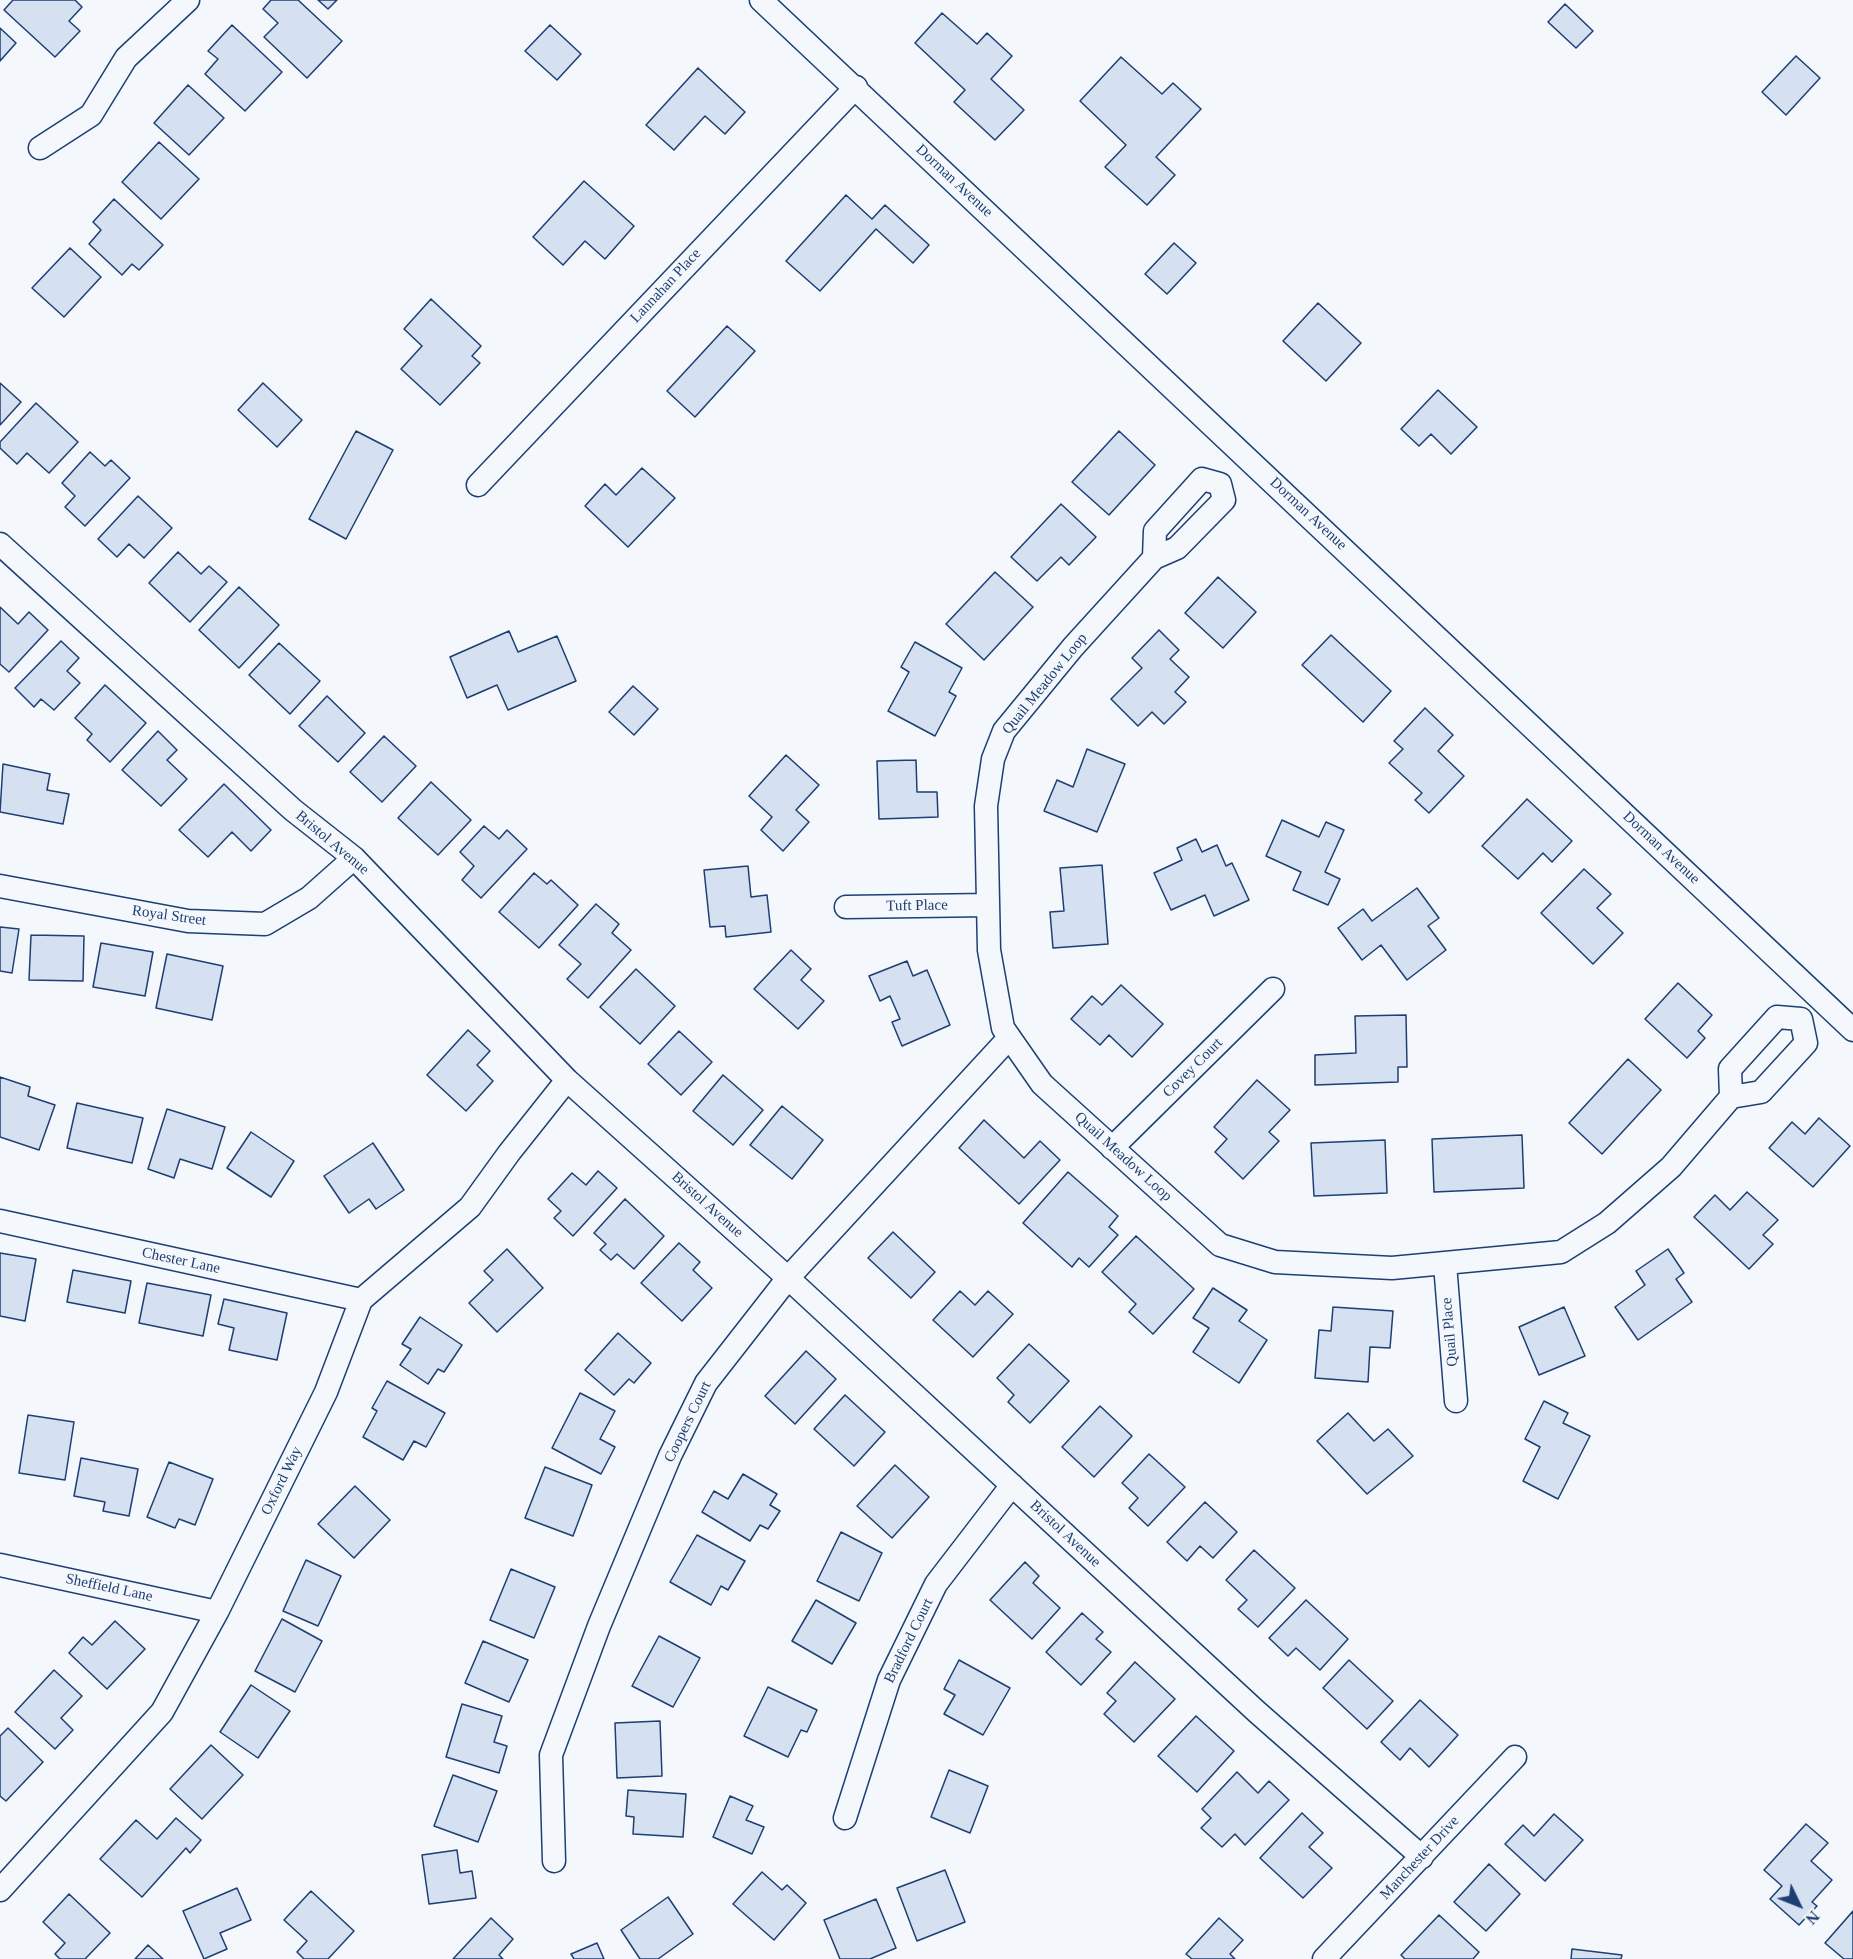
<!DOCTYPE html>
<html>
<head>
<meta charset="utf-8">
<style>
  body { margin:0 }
  #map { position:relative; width:1853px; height:1959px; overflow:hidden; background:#f4f7fb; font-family:Georgia,serif }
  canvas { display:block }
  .north { position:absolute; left:1769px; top:1875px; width:60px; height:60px; -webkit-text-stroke:4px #f4f7fb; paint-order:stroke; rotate:133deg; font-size:16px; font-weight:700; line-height:24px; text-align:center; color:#1d3f73 }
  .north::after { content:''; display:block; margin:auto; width:21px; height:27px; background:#1d3f73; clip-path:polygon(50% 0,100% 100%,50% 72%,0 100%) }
</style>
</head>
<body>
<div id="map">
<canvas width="1853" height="1959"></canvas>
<div class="north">N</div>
</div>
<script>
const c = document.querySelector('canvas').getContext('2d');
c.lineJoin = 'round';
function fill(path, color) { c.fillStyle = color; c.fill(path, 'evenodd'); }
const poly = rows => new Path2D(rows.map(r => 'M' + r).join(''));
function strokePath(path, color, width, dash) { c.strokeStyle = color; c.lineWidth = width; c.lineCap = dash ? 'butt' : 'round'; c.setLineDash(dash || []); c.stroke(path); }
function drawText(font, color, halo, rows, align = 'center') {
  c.font = font + ' Georgia,serif'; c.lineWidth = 4.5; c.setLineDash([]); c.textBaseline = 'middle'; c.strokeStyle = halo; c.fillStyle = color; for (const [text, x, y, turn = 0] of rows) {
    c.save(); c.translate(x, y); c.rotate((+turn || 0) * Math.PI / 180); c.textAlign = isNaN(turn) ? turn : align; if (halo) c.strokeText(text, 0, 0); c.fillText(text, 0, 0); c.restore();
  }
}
const building = poly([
  [13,0,75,0,82,7,69,21,80,31,55,57,4,10,13,0],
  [271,0,298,0,342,41,307,78,264,37,278,23,263,9,271,0],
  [318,0,337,0,328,9,318,0],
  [1565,4,1593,31,1576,48,1548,22,1565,4],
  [942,13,977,44,987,33,1012,56,991,79,1024,110,995,140,954,102,965,90,915,43,942,13],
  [232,25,282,72,245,111,205,74,218,59,208,51,232,25],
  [550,25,581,54,557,80,525,51,550,25],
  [0,28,16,43,0,61,0,28],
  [1796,56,1820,78,1786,115,1762,92,1796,56],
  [1121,57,1162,94,1173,83,1201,109,1156,157,1175,175,1147,205,1105,167,1126,145,1080,101,1121,57],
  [698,68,745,112,725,134,705,116,674,150,646,125,698,68],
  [188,85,224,118,189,155,154,123,188,85],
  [159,142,199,179,161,219,122,182,159,142],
  [584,181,634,226,605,259,585,241,563,265,533,237,584,181],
  [846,195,872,219,885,205,929,245,913,263,876,229,820,291,786,261,846,195],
  [114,199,163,245,139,270,132,264,122,275,89,244,101,230,93,222,114,199],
  [1174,243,1196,263,1167,294,1145,274,1174,243],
  [70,248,101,277,64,317,32,288,70,248],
  [431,299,481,346,472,356,480,363,440,405,401,369,422,346,404,329,431,299],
  [1318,303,1361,343,1326,381,1283,341,1318,303],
  [727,326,755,351,695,417,667,391,727,326],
  [0,383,21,402,0,425,0,383],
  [263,383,302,420,277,447,238,410,263,383],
  [1438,390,1477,427,1451,454,1431,434,1419,446,1401,429,1438,390],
  [36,403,78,442,49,473,27,453,17,464,0,448,0,442,36,403],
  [356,431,393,450,346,539,309,519,356,431],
  [1119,431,1155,465,1109,515,1072,482,1119,431],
  [90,452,105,466,111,460,130,478,85,526,65,507,75,496,62,483,90,452],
  [642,468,675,498,628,547,585,506,605,484,616,495,642,468],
  [138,496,172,528,144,558,129,544,117,557,98,539,138,496],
  [1061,504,1096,537,1069,565,1061,557,1037,581,1011,557,1061,504],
  [178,552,201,574,209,566,227,582,190,622,149,583,178,552],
  [995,572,1033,607,984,660,946,624,995,572],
  [1218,577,1256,612,1223,648,1185,613,1218,577],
  [239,587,279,625,239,668,199,630,239,587],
  [0,607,18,624,29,612,48,630,9,672,0,664,0,607],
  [1159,630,1179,650,1170,659,1189,677,1175,692,1186,702,1164,724,1152,712,1138,726,1111,699,1142,668,1132,658,1159,630],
  [509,631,518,652,557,636,576,681,508,710,497,685,467,698,450,657,509,631],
  [1331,635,1391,691,1363,722,1302,665,1331,635],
  [61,641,79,658,67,671,80,683,54,710,41,699,34,707,15,688,61,641],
  [915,642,962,668,949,692,956,696,935,736,888,711,909,672,901,667,915,642],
  [279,643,320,681,290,714,249,675,279,643],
  [105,685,146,723,110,762,87,740,92,734,75,718,105,685],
  [633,686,658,709,634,735,609,712,633,686],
  [327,696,365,733,338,762,299,726,327,696],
  [1425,708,1453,735,1438,751,1464,776,1429,813,1415,800,1422,793,1389,763,1403,749,1394,741,1425,708],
  [158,731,177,750,167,760,187,779,161,806,122,770,158,731],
  [384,736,416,766,382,802,350,772,384,736],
  [1087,749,1125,764,1097,832,1044,811,1057,780,1073,787,1087,749],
  [786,755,819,785,796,810,809,822,783,851,761,830,772,817,749,796,786,755],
  [916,760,917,792,937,792,938,817,879,819,877,761,916,760],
  [3,764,50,774,47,790,69,794,63,824,0,812,3,764],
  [431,782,471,820,438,855,398,818,431,782],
  [224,784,271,830,251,851,232,832,208,857,179,830,224,784],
  [1527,799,1572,841,1552,862,1543,853,1518,879,1482,846,1527,799],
  [1282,820,1319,837,1326,822,1344,830,1325,872,1340,879,1328,905,1293,890,1301,872,1266,856,1282,820],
  [484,826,499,839,507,830,527,849,481,898,462,880,474,866,460,852,484,826],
  [1196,839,1202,852,1217,845,1226,866,1232,863,1249,900,1214,916,1205,895,1171,910,1154,873,1182,860,1177,848,1196,839],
  [1102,865,1108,944,1053,948,1050,912,1064,911,1060,868,1102,865],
  [748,866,751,897,767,895,771,932,726,937,725,926,710,927,704,870,748,866],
  [1584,869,1611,894,1597,908,1623,933,1593,964,1541,913,1584,869],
  [534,873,547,884,551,880,578,905,539,948,499,912,534,873],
  [1417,888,1439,918,1428,926,1446,950,1407,980,1381,945,1362,960,1338,928,1363,909,1372,921,1417,888],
  [596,904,619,924,612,933,631,950,588,998,567,979,581,964,559,945,596,904],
  [0,927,19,929,12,973,0,971,0,927],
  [31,935,84,936,83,981,29,980,31,935],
  [101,943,153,952,145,996,93,987,101,943],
  [791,950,811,969,801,980,824,1001,798,1029,754,989,791,950],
  [167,954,223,966,212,1020,156,1008,167,954],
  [907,961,913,976,927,970,950,1025,902,1046,892,1022,900,1019,890,996,880,1001,869,976,907,961],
  [636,969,675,1006,640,1044,600,1007,636,969],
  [1678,983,1712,1015,1698,1031,1705,1038,1687,1058,1645,1019,1678,983],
  [1121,985,1163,1024,1132,1057,1109,1035,1100,1045,1071,1019,1092,996,1102,1005,1121,985],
  [1406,1015,1407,1067,1398,1067,1398,1082,1315,1085,1315,1055,1356,1053,1355,1016,1406,1015],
  [468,1030,490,1051,477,1065,493,1081,466,1111,427,1075,468,1030],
  [679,1031,712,1062,681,1095,648,1064,679,1031],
  [1628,1059,1661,1090,1602,1154,1569,1123,1628,1059],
  [723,1075,763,1110,733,1145,693,1111,723,1075],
  [0,1077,30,1087,28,1096,55,1105,39,1150,0,1137,0,1077],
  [1257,1080,1290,1110,1269,1132,1279,1141,1243,1179,1215,1152,1227,1139,1214,1127,1257,1080],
  [77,1103,143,1118,132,1163,67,1148,77,1103],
  [782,1106,823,1140,792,1179,750,1145,782,1106],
  [167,1109,225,1127,212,1169,180,1159,174,1178,148,1169,167,1109],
  [1819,1118,1850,1146,1813,1187,1769,1148,1792,1122,1805,1134,1819,1118],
  [984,1120,1024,1158,1040,1141,1060,1160,1019,1204,959,1148,984,1120],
  [251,1132,294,1161,271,1197,227,1168,251,1132],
  [1522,1135,1524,1188,1434,1192,1432,1139,1522,1135],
  [1385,1140,1387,1193,1314,1196,1311,1143,1385,1140],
  [373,1143,404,1190,376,1209,369,1199,349,1213,324,1176,373,1143],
  [598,1171,617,1188,573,1236,554,1218,561,1211,548,1199,572,1173,586,1185,598,1171],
  [1068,1172,1118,1216,1109,1227,1118,1235,1089,1267,1079,1258,1072,1267,1023,1223,1068,1172],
  [1747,1192,1778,1220,1763,1235,1773,1244,1749,1269,1694,1217,1715,1195,1730,1210,1747,1192],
  [625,1199,664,1236,634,1269,617,1254,611,1260,600,1250,606,1244,594,1233,625,1199],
  [893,1232,935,1272,911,1298,868,1258,893,1232],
  [1136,1236,1194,1289,1153,1334,1129,1312,1136,1304,1102,1272,1136,1236],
  [679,1243,700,1262,693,1270,712,1288,682,1321,641,1283,679,1243],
  [507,1249,543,1288,497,1332,469,1303,493,1280,484,1271,507,1249],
  [1668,1249,1684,1273,1676,1279,1692,1302,1638,1340,1615,1307,1645,1285,1636,1271,1668,1249],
  [0,1253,36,1259,25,1321,0,1316,0,1253],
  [73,1270,131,1281,125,1313,67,1302,73,1270],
  [147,1283,211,1295,203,1336,139,1323,147,1283],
  [1213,1288,1247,1310,1239,1321,1267,1340,1239,1383,1193,1352,1209,1328,1193,1318,1213,1288],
  [960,1291,975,1305,988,1291,1013,1314,973,1357,933,1320,960,1291],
  [224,1299,287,1313,277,1360,229,1350,234,1328,218,1324,224,1299],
  [1333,1307,1393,1311,1390,1348,1370,1347,1368,1382,1315,1378,1319,1330,1331,1331,1333,1307],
  [1564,1307,1585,1356,1539,1375,1519,1327,1564,1307],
  [420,1317,462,1345,444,1372,438,1369,428,1384,400,1365,411,1349,402,1344,420,1317],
  [618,1333,651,1363,634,1383,629,1379,614,1395,585,1370,618,1333],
  [1029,1344,1069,1381,1030,1423,1008,1402,1014,1395,997,1378,1029,1344],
  [806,1351,836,1379,795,1424,765,1396,806,1351],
  [387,1381,445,1413,426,1447,414,1441,403,1460,363,1437,377,1411,372,1408,387,1381],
  [580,1393,615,1411,600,1439,615,1447,601,1474,552,1448,580,1393],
  [845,1395,885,1432,854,1466,814,1429,845,1395],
  [1544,1401,1568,1413,1563,1423,1590,1436,1558,1499,1523,1481,1540,1447,1525,1439,1544,1401],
  [1100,1406,1132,1436,1094,1477,1062,1447,1100,1406],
  [1348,1413,1374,1441,1388,1429,1413,1456,1367,1494,1317,1441,1348,1413],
  [28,1415,74,1422,65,1480,19,1473,28,1415],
  [1149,1454,1185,1487,1148,1526,1129,1508,1138,1498,1122,1483,1149,1454],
  [81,1458,138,1469,129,1516,103,1511,105,1502,74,1496,81,1458],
  [169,1462,213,1479,195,1525,179,1519,175,1528,147,1517,169,1462],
  [895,1465,929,1497,892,1538,857,1506,895,1465],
  [545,1467,592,1485,573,1536,525,1518,545,1467],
  [743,1474,777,1494,770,1505,780,1511,768,1529,760,1525,750,1541,702,1512,714,1491,728,1499,743,1474],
  [355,1486,390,1520,354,1558,318,1524,355,1486],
  [1205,1502,1237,1532,1213,1558,1200,1546,1187,1561,1167,1542,1205,1502],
  [841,1532,882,1553,859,1601,817,1581,841,1532],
  [697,1535,745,1561,728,1590,721,1586,711,1605,670,1582,697,1535],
  [1254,1550,1295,1588,1258,1627,1238,1609,1247,1600,1226,1580,1254,1550],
  [306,1560,341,1576,318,1626,283,1611,306,1560],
  [1025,1562,1039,1576,1033,1583,1060,1608,1032,1639,990,1600,1025,1562],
  [511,1569,555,1587,534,1638,490,1620,511,1569],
  [816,1600,856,1623,832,1664,792,1641,816,1600],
  [1306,1600,1348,1639,1320,1670,1296,1648,1288,1656,1269,1638,1306,1600],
  [1082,1613,1103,1632,1096,1639,1111,1652,1081,1685,1046,1652,1082,1613],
  [282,1619,322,1641,295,1692,255,1671,282,1619],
  [115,1621,145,1649,107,1689,69,1653,83,1637,92,1645,115,1621],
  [659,1636,700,1658,673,1707,632,1686,659,1636],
  [483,1641,528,1660,509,1702,465,1683,483,1641],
  [959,1660,1010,1688,983,1735,944,1714,955,1695,944,1689,959,1660],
  [1349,1660,1393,1701,1367,1729,1323,1688,1349,1660],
  [1135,1662,1175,1699,1134,1742,1104,1714,1116,1701,1107,1693,1135,1662],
  [54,1670,82,1696,61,1718,73,1730,55,1749,15,1712,54,1670],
  [251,1685,290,1711,258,1758,220,1732,251,1685],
  [768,1687,817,1710,807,1732,801,1730,788,1757,744,1736,768,1687],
  [1420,1700,1458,1735,1429,1767,1410,1748,1400,1760,1381,1742,1420,1700],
  [462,1704,502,1716,494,1742,507,1746,499,1773,446,1757,462,1704],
  [1196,1716,1234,1751,1197,1792,1158,1756,1196,1716],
  [660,1721,662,1776,617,1778,615,1723,660,1721],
  [8,1728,43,1762,6,1801,0,1796,0,1736,8,1728],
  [211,1745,243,1775,202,1819,170,1789,211,1745],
  [949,1770,988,1786,970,1833,931,1817,949,1770],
  [1237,1772,1258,1793,1269,1781,1289,1800,1245,1845,1235,1834,1222,1847,1201,1828,1211,1818,1202,1809,1237,1772],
  [453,1775,497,1791,478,1842,434,1826,453,1775],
  [628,1790,686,1794,683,1837,633,1834,634,1817,626,1816,628,1790],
  [730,1796,753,1806,746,1820,764,1827,752,1854,713,1837,730,1796],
  [1302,1813,1323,1833,1309,1847,1332,1868,1303,1898,1260,1858,1302,1813],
  [1554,1814,1583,1840,1545,1881,1505,1844,1523,1825,1534,1836,1554,1814],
  [176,1818,201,1840,190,1853,186,1848,142,1897,100,1859,136,1820,157,1839,176,1818],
  [1806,1824,1828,1843,1811,1861,1832,1880,1812,1902,1817,1906,1799,1925,1770,1899,1782,1886,1764,1870,1806,1824],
  [457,1850,460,1873,472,1871,476,1898,429,1904,422,1855,457,1850],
  [1489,1864,1520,1894,1486,1931,1454,1902,1489,1864],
  [945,1870,965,1922,917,1941,897,1888,945,1870],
  [762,1872,782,1890,787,1885,806,1903,774,1940,733,1904,762,1872],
  [237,1888,251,1920,220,1933,227,1949,204,1959,183,1911,237,1888],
  [311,1891,354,1931,328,1959,304,1959,297,1952,307,1941,284,1920,311,1891],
  [69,1894,110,1933,85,1959,60,1959,55,1954,65,1943,43,1922,69,1894],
  [668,1897,693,1934,658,1959,640,1959,621,1930,668,1897],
  [876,1899,896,1948,870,1959,840,1959,824,1920,876,1899],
  [1853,1911,1853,1959,1844,1959,1825,1943,1853,1911],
  [1439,1915,1479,1952,1473,1959,1405,1959,1401,1955,1439,1915],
  [491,1918,513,1939,499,1955,503,1959,453,1959,491,1918],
  [1219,1918,1243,1940,1230,1954,1235,1959,1192,1959,1186,1954,1219,1918],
  [597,1943,604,1959,574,1959,571,1954,597,1943],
  [148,1945,163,1959,135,1959,148,1945],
  [1572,1949,1622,1955,1621,1959,1571,1959,1572,1949]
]);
const street = poly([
  [761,0,1853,1030],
  [40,148,91,115,126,58,188,0],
  [1202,479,1220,484,1224,500,1177,548,1154,558,1155,531,1202,479],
  [478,485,856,87],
  [0,544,293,810,354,858,567,1080,788,1278,1257,1712,1422,1857],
  [1154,558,1073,647,1004,731,993,759,986,806,989,950,1003,1028,1042,1084,1220,1245,1275,1262,1392,1268,1561,1252,1607,1223,1671,1167,1731,1097],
  [0,886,188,921,265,924,309,898,354,858],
  [846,907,988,905],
  [1777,1017,1801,1019,1806,1043,1761,1092,1731,1097,1730,1069,1777,1017],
  [1112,1148,1273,989],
  [0,1221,361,1300],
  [1445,1264,1456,1401],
  [0,1565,217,1612],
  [845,1818,889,1680,936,1584,1012,1485],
  [554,1861,551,1755,599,1626,670,1456,706,1383,788,1278,1009,1038],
  [0,1890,162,1712,217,1612,326,1392,361,1300,470,1207,509,1153,567,1080],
  [1324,1959,1515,1757]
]);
const streetNames = [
  ["Dorman Avenue",954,181,43],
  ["Lannahan Place",666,286,-47],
  ["Dorman Avenue",1308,514,43],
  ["Quail Meadow Loop",1045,684,-51],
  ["Bristol Avenue",332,843,40],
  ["Dorman Avenue",1661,848,43],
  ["Tuft Place",917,906,-1],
  ["Royal Street",169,916,8],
  ["Covey Court",1193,1068,-45],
  ["Quail Meadow Loop",1123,1157,42],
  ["Bristol Avenue",707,1205,42],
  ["Chester Lane",181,1261,12],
  ["Quail Place",1450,1332,-95],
  ["Coopers Court",688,1422,-64],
  ["Oxford Way",282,1481,-64],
  ["Bristol Avenue",1065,1534,43],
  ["Sheffield Lane",109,1588,12],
  ["Bradford Court",909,1641,-64],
  ["Manchester Drive",1420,1858,-47]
];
fill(building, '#d5e0f0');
strokePath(building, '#1d3f73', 1.5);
strokePath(street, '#1d3f73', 25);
strokePath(street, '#f4f7fb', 22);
drawText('15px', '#1d3f73', '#f4f7fb', streetNames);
</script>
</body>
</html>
